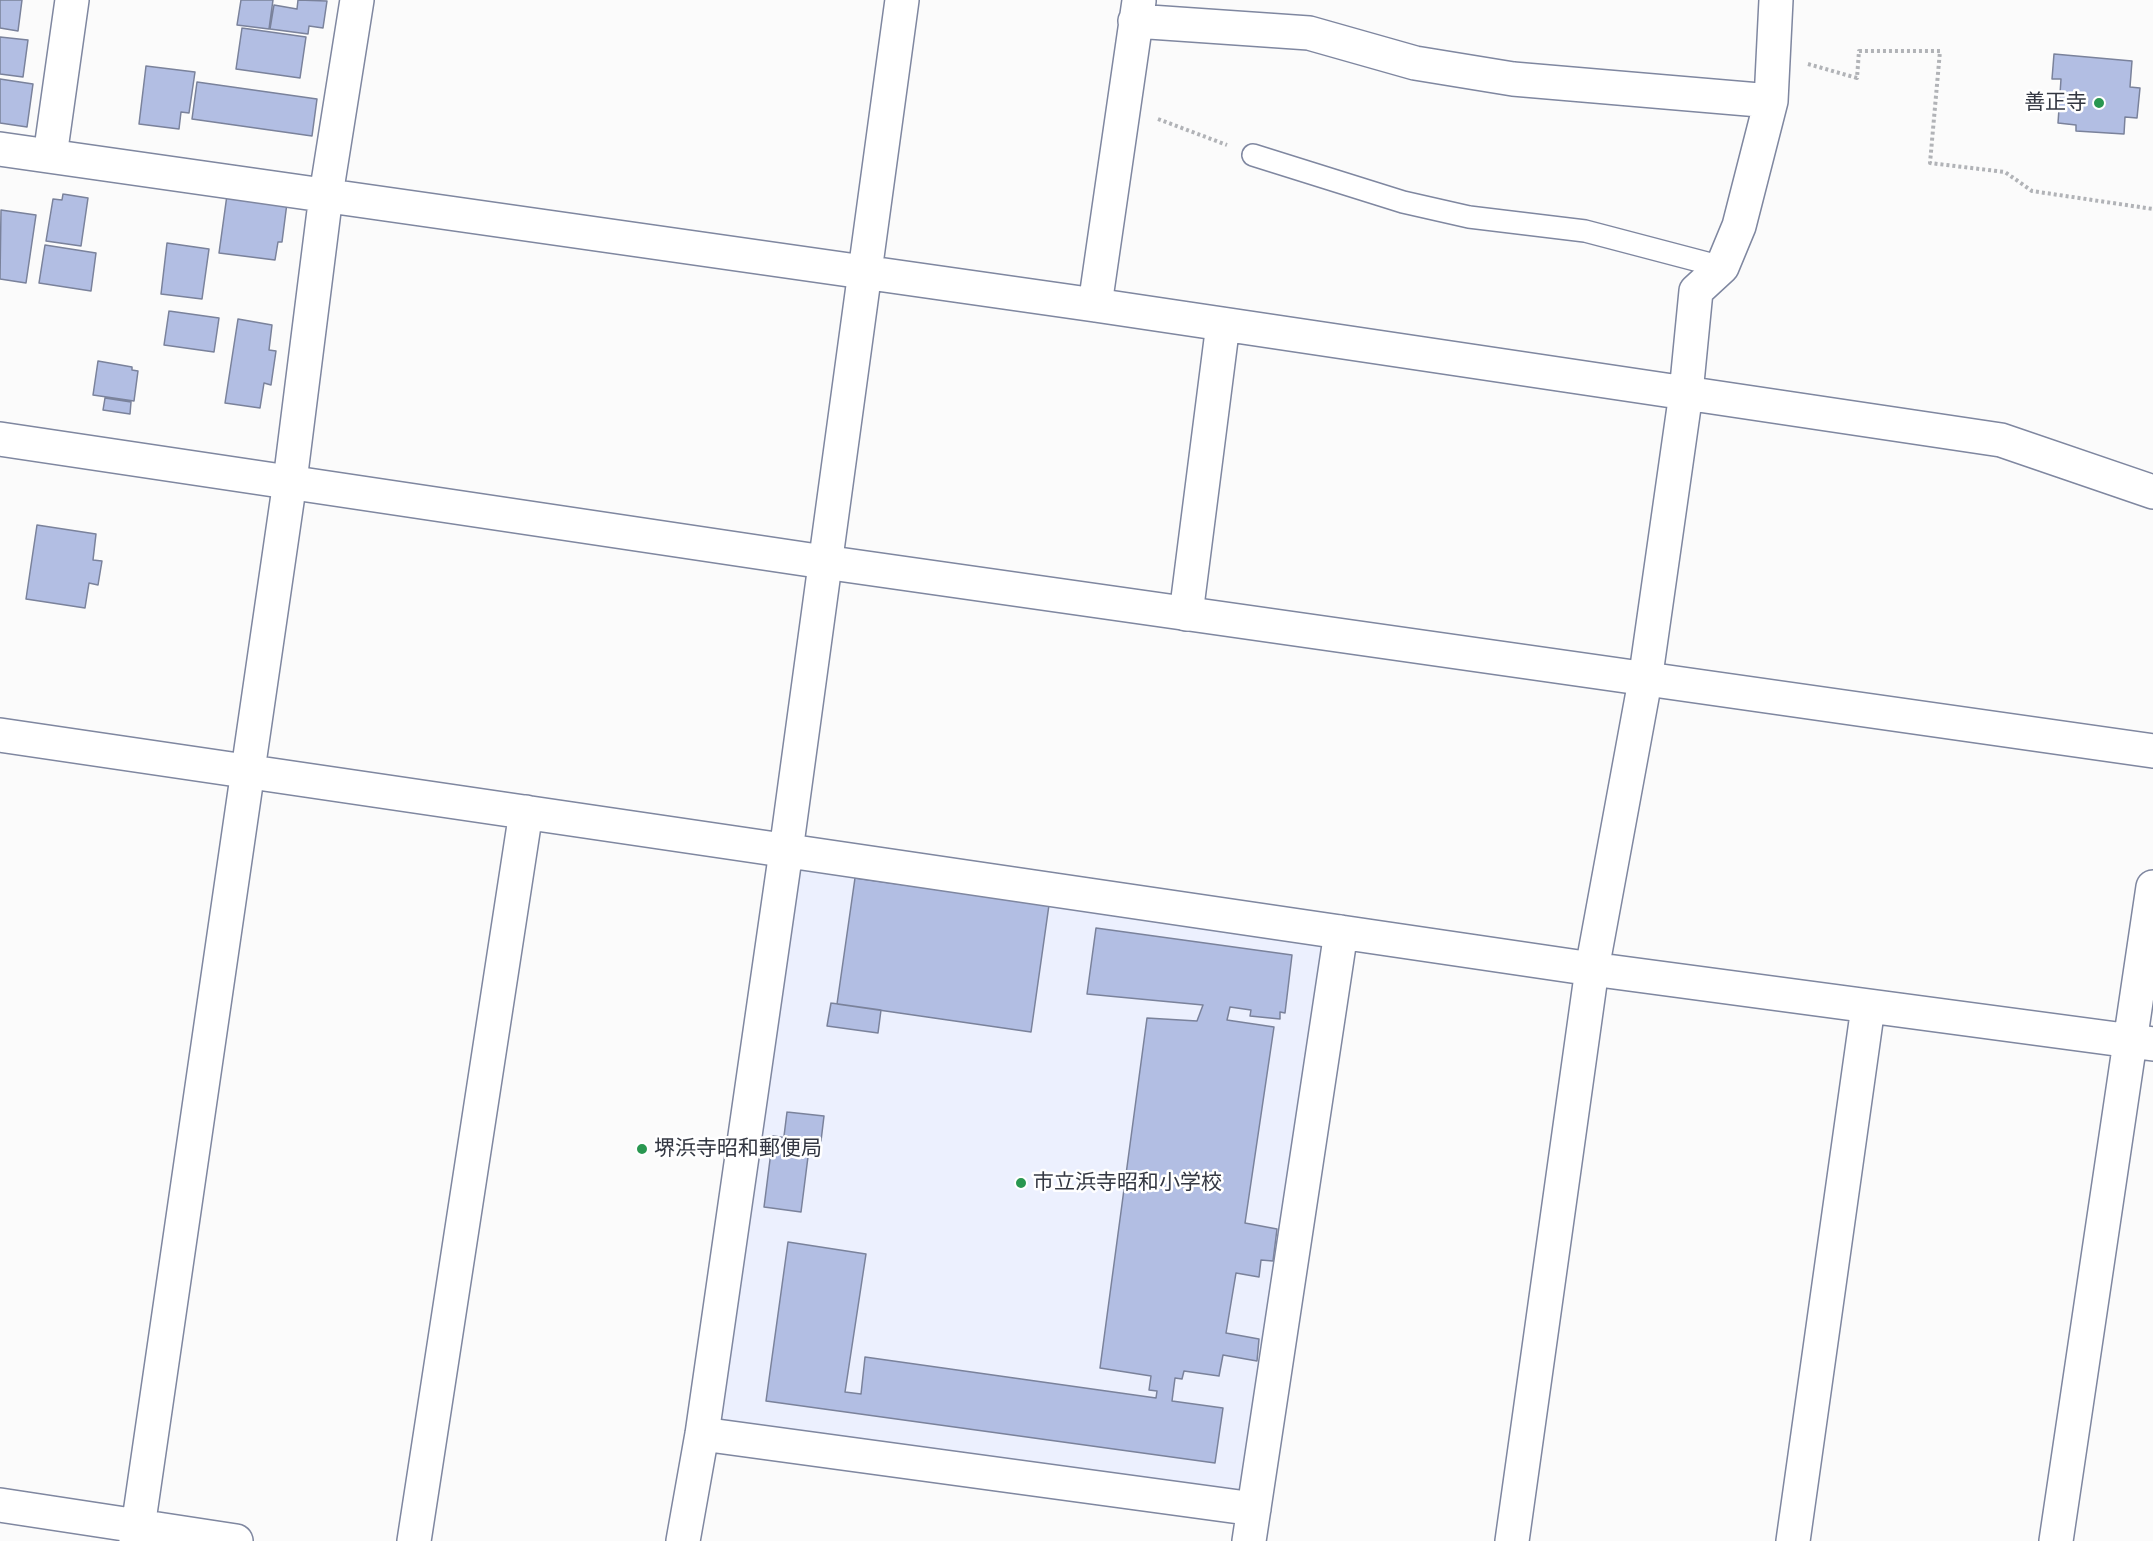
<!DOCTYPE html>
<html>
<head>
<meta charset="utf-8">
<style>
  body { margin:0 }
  canvas { display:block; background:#fbfbfb }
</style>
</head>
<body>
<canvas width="2153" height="1541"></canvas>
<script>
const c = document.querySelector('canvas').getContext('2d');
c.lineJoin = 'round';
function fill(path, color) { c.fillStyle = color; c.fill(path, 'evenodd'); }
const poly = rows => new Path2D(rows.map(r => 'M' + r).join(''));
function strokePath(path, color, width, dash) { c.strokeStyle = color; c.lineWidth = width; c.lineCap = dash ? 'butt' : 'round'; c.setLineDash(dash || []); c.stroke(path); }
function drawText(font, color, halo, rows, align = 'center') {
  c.font = font + ' Helvetica,"Noto Sans JP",sans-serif'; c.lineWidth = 5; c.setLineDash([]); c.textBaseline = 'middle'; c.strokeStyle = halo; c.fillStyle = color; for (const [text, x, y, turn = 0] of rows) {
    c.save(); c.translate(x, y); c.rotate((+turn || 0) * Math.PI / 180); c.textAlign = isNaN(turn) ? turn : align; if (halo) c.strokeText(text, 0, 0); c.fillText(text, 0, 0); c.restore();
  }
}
const built = poly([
  [786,851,1341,932,1254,1509,702,1434]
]);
const building = poly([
  [0,0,22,0,18,31,0,28,0,0],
  [241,0,273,0,269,29,237,25,241,0],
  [298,0,327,1,323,28,309,26,308,34,270,29,274,5,297,9,298,0],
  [242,28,306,37,300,78,236,69,242,28],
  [0,37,28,40,23,77,0,74,0,37],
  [2054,54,2132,61,2130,87,2140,88,2137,118,2125,117,2124,134,2076,131,2076,125,2058,123,2061,79,2052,79,2054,54],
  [146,66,195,72,189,113,181,112,179,129,139,124,146,66],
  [0,79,33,84,27,127,0,123,0,79],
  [197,82,317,99,312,136,192,119,197,82],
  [63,194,88,198,81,246,46,241,53,199,62,200,63,194],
  [227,195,287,203,282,242,278,242,275,260,219,253,227,195],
  [1,210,36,215,26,283,0,279,1,210],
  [167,243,209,249,202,299,161,294,167,243],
  [45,245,96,253,91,291,39,283,45,245],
  [169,311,219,318,214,352,164,345,169,311],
  [238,319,272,325,269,350,276,351,271,385,264,383,260,408,225,403,238,319],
  [98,361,132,367,132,370,138,371,134,401,93,395,98,361],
  [105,398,131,402,130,414,103,410,105,398],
  [37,525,96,534,93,560,102,561,98,585,89,583,85,608,26,599,37,525],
  [855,878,1049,905,1031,1032,837,1004,855,878],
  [1096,928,1292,955,1285,1013,1280,1012,1280,1019,1250,1016,1251,1010,1230,1007,1227,1020,1274,1027,1245,1223,1277,1229,1273,1261,1261,1260,1259,1277,1236,1273,1226,1333,1259,1339,1257,1361,1223,1355,1219,1376,1184,1371,1182,1379,1175,1378,1172,1401,1223,1408,1215,1463,766,1401,788,1242,866,1254,845,1392,861,1394,865,1357,1156,1398,1157,1391,1149,1390,1151,1376,1100,1368,1147,1018,1197,1021,1203,1005,1087,994,1096,928],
  [831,1003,881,1010,878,1033,827,1026,831,1003],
  [787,1112,824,1116,821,1141,784,1136,787,1112],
  [773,1136,810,1141,801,1212,764,1207,773,1136]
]);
const path = poly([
  [1808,64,1857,78,1859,51,1940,51,1930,163,2005,172,2032,191,2153,209],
  [1158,119,1227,145]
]);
const lane = poly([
  [1253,155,1403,202,1469,217,1585,231,1722,267]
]);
const street = poly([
  [1135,21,1309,33,1415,63,1513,79,1771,101],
  [0,149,1095,305,2001,440,2153,492],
  [50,156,72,0],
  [1095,305,1139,1],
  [1186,614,1223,324],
  [0,735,1592,969,2153,1044],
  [702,1434,1254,1509],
  [0,1505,236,1541],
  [136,1541,290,481,326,195,357,0],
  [414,1541,526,812],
  [683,1541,702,1434,786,851,902,0],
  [1249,1541,1341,932],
  [1512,1541,1592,969,1645,681,1686,393,1696,291,1722,267,1739,226,1771,101,1776,0],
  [1793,1541,1868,1007],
  [2056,1541,2153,887]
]);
const secondary = poly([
  [0,439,824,562,2153,751]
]);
const markers = [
  [2099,103,6,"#299750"],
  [642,1149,6,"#299750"],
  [1021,1183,6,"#299750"]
];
const poiNames = [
  ["善正寺",2087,103,"right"],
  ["堺浜寺昭和郵便局",654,1149],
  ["市立浜寺昭和小学校",1033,1183]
];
fill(built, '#ecf0fe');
fill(building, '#b2bee3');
strokePath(building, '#7a829b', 1.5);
strokePath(lane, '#7f87a0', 24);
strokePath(street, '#7f87a0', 36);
strokePath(secondary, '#7f87a0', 36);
strokePath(path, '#b1b3b7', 4, [3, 3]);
strokePath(lane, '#fff', 21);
strokePath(street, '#fff', 33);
strokePath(secondary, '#fff', 33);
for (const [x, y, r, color] of markers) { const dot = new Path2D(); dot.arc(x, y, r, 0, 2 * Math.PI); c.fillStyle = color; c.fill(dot); strokePath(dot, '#fff', 2); }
drawText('21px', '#333742', '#fff', poiNames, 'left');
</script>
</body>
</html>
